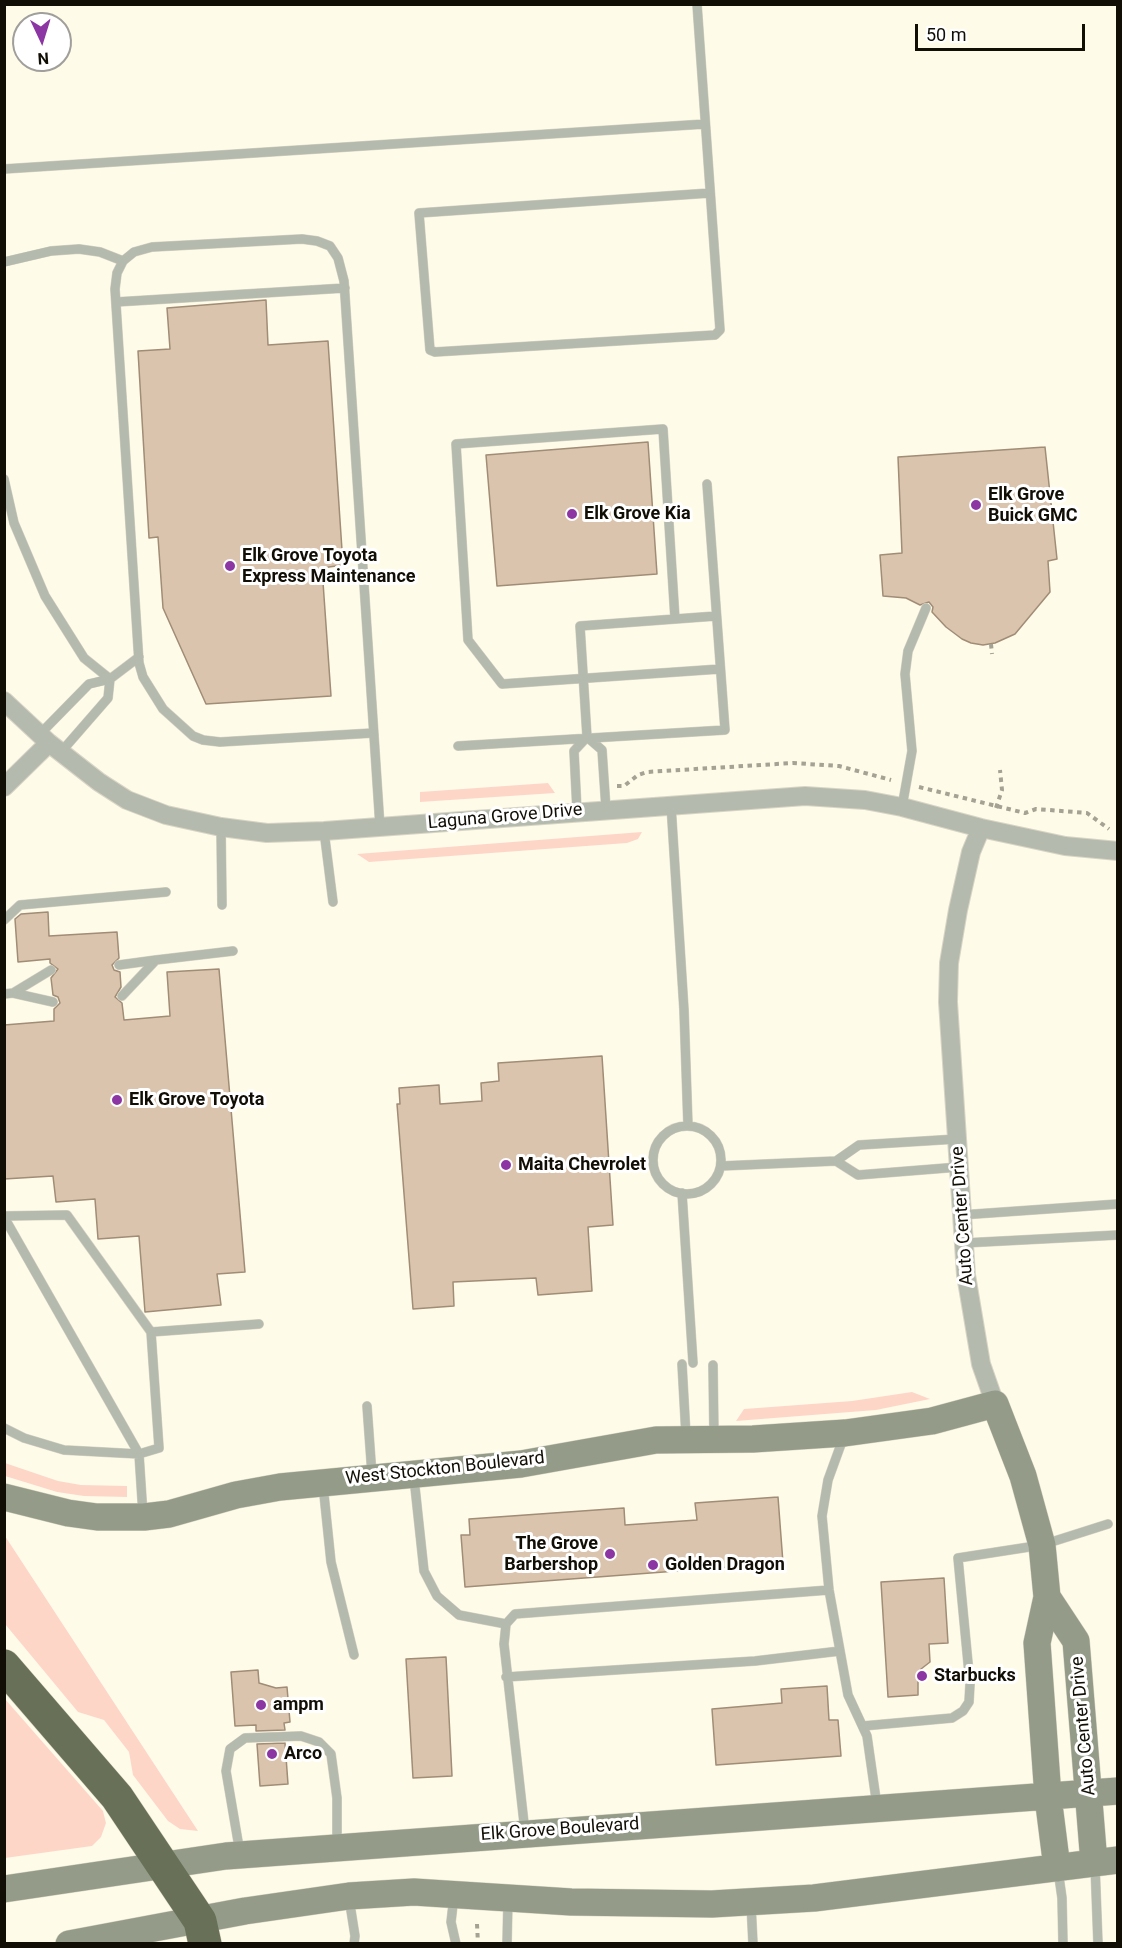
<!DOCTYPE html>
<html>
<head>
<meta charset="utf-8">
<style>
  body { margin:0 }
  #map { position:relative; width:1122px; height:1948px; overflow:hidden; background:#fffbe9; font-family:Roboto,sans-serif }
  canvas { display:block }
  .frame { position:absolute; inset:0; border:6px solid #110e05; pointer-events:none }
  .north { position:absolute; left:12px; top:12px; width:60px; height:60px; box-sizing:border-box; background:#fff; border:2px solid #a09f9b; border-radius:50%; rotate:176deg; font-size:16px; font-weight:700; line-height:24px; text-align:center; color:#110e05 }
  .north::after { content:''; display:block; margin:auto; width:21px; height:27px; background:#8b36a3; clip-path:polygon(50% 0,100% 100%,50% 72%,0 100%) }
  .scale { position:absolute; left:915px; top:24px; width:170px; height:27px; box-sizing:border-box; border:3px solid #110e05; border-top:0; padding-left:8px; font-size:18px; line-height:21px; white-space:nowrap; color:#110e05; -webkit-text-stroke:4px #fff; paint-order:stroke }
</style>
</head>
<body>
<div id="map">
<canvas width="1122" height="1948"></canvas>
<div class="frame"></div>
<div class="north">N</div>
<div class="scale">50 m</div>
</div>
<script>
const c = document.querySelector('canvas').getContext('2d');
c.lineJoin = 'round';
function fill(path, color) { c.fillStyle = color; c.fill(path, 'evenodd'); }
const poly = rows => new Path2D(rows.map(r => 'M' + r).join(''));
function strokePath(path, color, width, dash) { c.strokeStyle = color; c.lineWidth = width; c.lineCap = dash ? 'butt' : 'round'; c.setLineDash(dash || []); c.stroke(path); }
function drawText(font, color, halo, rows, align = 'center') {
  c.font = font + ' Roboto,sans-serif'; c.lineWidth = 6; c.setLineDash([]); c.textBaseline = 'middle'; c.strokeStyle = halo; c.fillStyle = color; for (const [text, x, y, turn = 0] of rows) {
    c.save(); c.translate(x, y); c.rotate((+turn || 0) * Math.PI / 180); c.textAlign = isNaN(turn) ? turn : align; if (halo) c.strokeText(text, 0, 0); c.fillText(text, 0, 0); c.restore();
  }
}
const green = poly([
  [548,783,555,793,420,802,420,792],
  [642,832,638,839,627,843,369,862,357,854],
  [912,1392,930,1399,876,1410,736,1421,744,1409,852,1401],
  [5,1463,58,1481,81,1485,127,1486,127,1497,84,1496,57,1492,5,1476],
  [4,1536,5,1536,198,1831,180,1829,168,1821,133,1775,129,1752,104,1720,78,1712,5,1624],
  [5,1699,103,1811,106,1823,101,1837,92,1846,5,1858]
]);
const building = poly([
  [266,300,268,345,328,341,343,565,322,568,331,696,206,704,163,608,158,537,149,538,138,351,170,349,167,308,266,300],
  [648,442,657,574,497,586,486,455,648,442],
  [1045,447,1057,559,1048,561,1050,592,1015,634,995,643,983,645,971,643,962,639,946,627,932,612,933,607,929,602,920,605,906,598,883,596,880,555,902,553,898,457,1045,447],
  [48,912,49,936,117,932,119,958,112,965,114,970,120,972,121,987,115,997,122,1003,124,1020,170,1016,167,972,219,969,245,1272,217,1274,221,1305,145,1312,139,1236,98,1239,95,1199,56,1202,53,1176,4,1179,4,1025,54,1021,54,1009,60,1003,58,997,53,995,51,978,58,969,50,963,50,959,18,962,15,919,21,914,48,912],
  [602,1056,613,1225,588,1227,592,1291,538,1295,536,1278,453,1282,454,1306,413,1309,397,1104,400,1104,399,1088,439,1085,440,1104,482,1101,481,1083,499,1081,498,1063,602,1056],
  [778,1497,783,1563,465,1587,461,1535,470,1535,469,1519,624,1508,625,1525,697,1520,695,1503,778,1497],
  [944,1578,948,1643,929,1644,930,1662,921,1669,918,1679,918,1695,888,1697,881,1582,944,1578],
  [446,1657,452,1776,413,1778,406,1659,446,1657],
  [258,1670,259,1683,276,1688,287,1687,290,1722,284,1723,285,1730,256,1731,256,1725,235,1726,231,1672,258,1670],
  [827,1686,829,1720,838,1720,841,1756,716,1765,712,1709,782,1703,781,1689,827,1686],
  [285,1743,288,1784,260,1786,257,1744,285,1743]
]);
const path = poly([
  [991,644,992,654],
  [617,786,624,786,638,775,647,772,793,763,839,766,891,780],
  [919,787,1025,813,1036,809,1087,813,1109,829],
  [996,808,1002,790,1000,770],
  [477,1924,478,1944]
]);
const lane = poly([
  [697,4,720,330,715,335,435,352,430,350,419,213,710,193],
  [4,169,705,124],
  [4,262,51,251,79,249,100,252,123,261],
  [116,302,345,288],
  [4,479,14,523,45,596,84,658,110,679,139,657],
  [675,619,663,429,456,444,468,640,502,684,720,669],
  [373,733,220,742,203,740,193,736,163,709,143,677,139,663,115,289,117,273,123,261,134,252,152,247,302,239,317,241,330,246,338,258,344,281,380,827],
  [39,735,89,684,110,679,108,698,61,752],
  [587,737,580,626,716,616],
  [458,746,725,730,707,484],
  [671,805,684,1010,688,1126],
  [902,807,912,751,905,674,908,651,926,608],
  [577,811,574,751,587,737,602,750,606,809],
  [221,827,222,905],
  [324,831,333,902],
  [4,920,20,905,166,892],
  [119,965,156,960],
  [13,993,51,970],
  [4,994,13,993,53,1002],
  [122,996,156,960,233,951],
  '653 1160a34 34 0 1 1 68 0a34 34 0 1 1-68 0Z',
  [957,1139,859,1145,836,1161,858,1175,959,1167],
  [721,1166,836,1161],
  [682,1193,693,1363],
  [961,1215,1118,1204],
  [4,1216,67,1215,151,1332],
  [4,1217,139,1454,143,1515],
  [964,1243,1118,1235],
  [682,1364,686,1436],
  [713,1365,714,1436],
  [367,1406,372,1475],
  [4,1428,24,1438,64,1450,139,1454,159,1448,151,1332,259,1324],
  [844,1436,828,1480,822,1516,829,1590,848,1695,867,1736,877,1806],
  [414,1478,424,1571,437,1596,459,1615,506,1624],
  [323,1485,331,1562,354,1655],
  [506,1677,755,1661,840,1651],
  [863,1726,952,1718,963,1711,969,1702,970,1684,958,1558,1042,1545,1108,1524],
  [525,1832,504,1644,506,1624,515,1614,829,1590],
  [240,1853,226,1771,230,1749,245,1738,301,1736,319,1742,331,1754,337,1798,337,1845],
  [1095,1865,1098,1944],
  [1058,1870,1062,1898,1063,1944],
  [454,1896,451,1922,456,1944],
  [349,1898,355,1936,354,1944],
  [751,1904,753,1944],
  [507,1944,508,1900]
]);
const street = poly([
  [4,701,49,743,99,782,127,800,166,815,221,827,267,833,324,831,805,796,865,800,902,807,981,828,1065,846,1118,851],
  [4,787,49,743],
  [981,828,971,852,958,910,949,963,948,1002,966,1275,981,1364,995,1404]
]);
const secondary = poly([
  [4,1497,68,1513,97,1517,144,1517,169,1514,236,1495,280,1487,521,1464,656,1440,753,1439,845,1433,932,1421,995,1404,1023,1476,1042,1545,1047,1597,1037,1643,1048,1797,1057,1868],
  [1047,1597,1076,1641,1094,1863],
  [4,1889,226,1856,1118,1791],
  [69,1944,245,1911,349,1896,414,1892,571,1902,712,1904,814,1898,1118,1860]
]);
const highway = poly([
  [4,1666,117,1797,200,1921,205,1944]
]);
const markers = [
  [976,505,6,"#8b36a3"],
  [572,514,6,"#8b36a3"],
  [230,566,6,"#8b36a3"],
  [117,1100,6,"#8b36a3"],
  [506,1165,6,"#8b36a3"],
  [610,1554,6,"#8b36a3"],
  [653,1565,6,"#8b36a3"],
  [922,1676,6,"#8b36a3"],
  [261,1705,6,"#8b36a3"],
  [272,1754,6,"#8b36a3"]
];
const poiNames = [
  ["Elk Grove",988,495],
  ["Buick GMC",988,516],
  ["Elk Grove Kia",584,514],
  ["Elk Grove Toyota",242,556],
  ["Express Maintenance",242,577],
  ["Elk Grove Toyota",129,1100],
  ["Maita Chevrolet",518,1165],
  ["The Grove",598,1544,"right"],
  ["Barbershop",598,1565,"right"],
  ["Golden Dragon",665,1565],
  ["Starbucks",934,1676],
  ["ampm",273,1705],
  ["Arco",284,1754]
];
const streetNames = [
  ["Laguna Grove Drive",505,817,-5],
  ["Auto Center Drive",963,1216,-94],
  ["West Stockton Boulevard",445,1469,-6],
  ["Auto Center Drive",1084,1726,-95],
  ["Elk Grove Boulevard",560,1830,-4]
];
fill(green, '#fed6c8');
fill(building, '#dac4ad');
strokePath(building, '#a18c76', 1.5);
strokePath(lane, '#d9d5c5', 10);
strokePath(street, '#d9d5c5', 20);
strokePath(secondary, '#d9d5c5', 28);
strokePath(highway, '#d9d5c5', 34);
strokePath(path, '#a5a193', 4, [4.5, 4.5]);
strokePath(lane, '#b5baae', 9);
strokePath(street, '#b5baae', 18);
strokePath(secondary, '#949b88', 27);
strokePath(highway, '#687157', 33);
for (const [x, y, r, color] of markers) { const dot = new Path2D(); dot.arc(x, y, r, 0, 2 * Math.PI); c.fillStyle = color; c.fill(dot); strokePath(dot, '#fff', 2); }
drawText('bold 18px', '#110e05', '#fff', poiNames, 'left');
drawText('18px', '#110e05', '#fff', streetNames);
</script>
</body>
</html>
